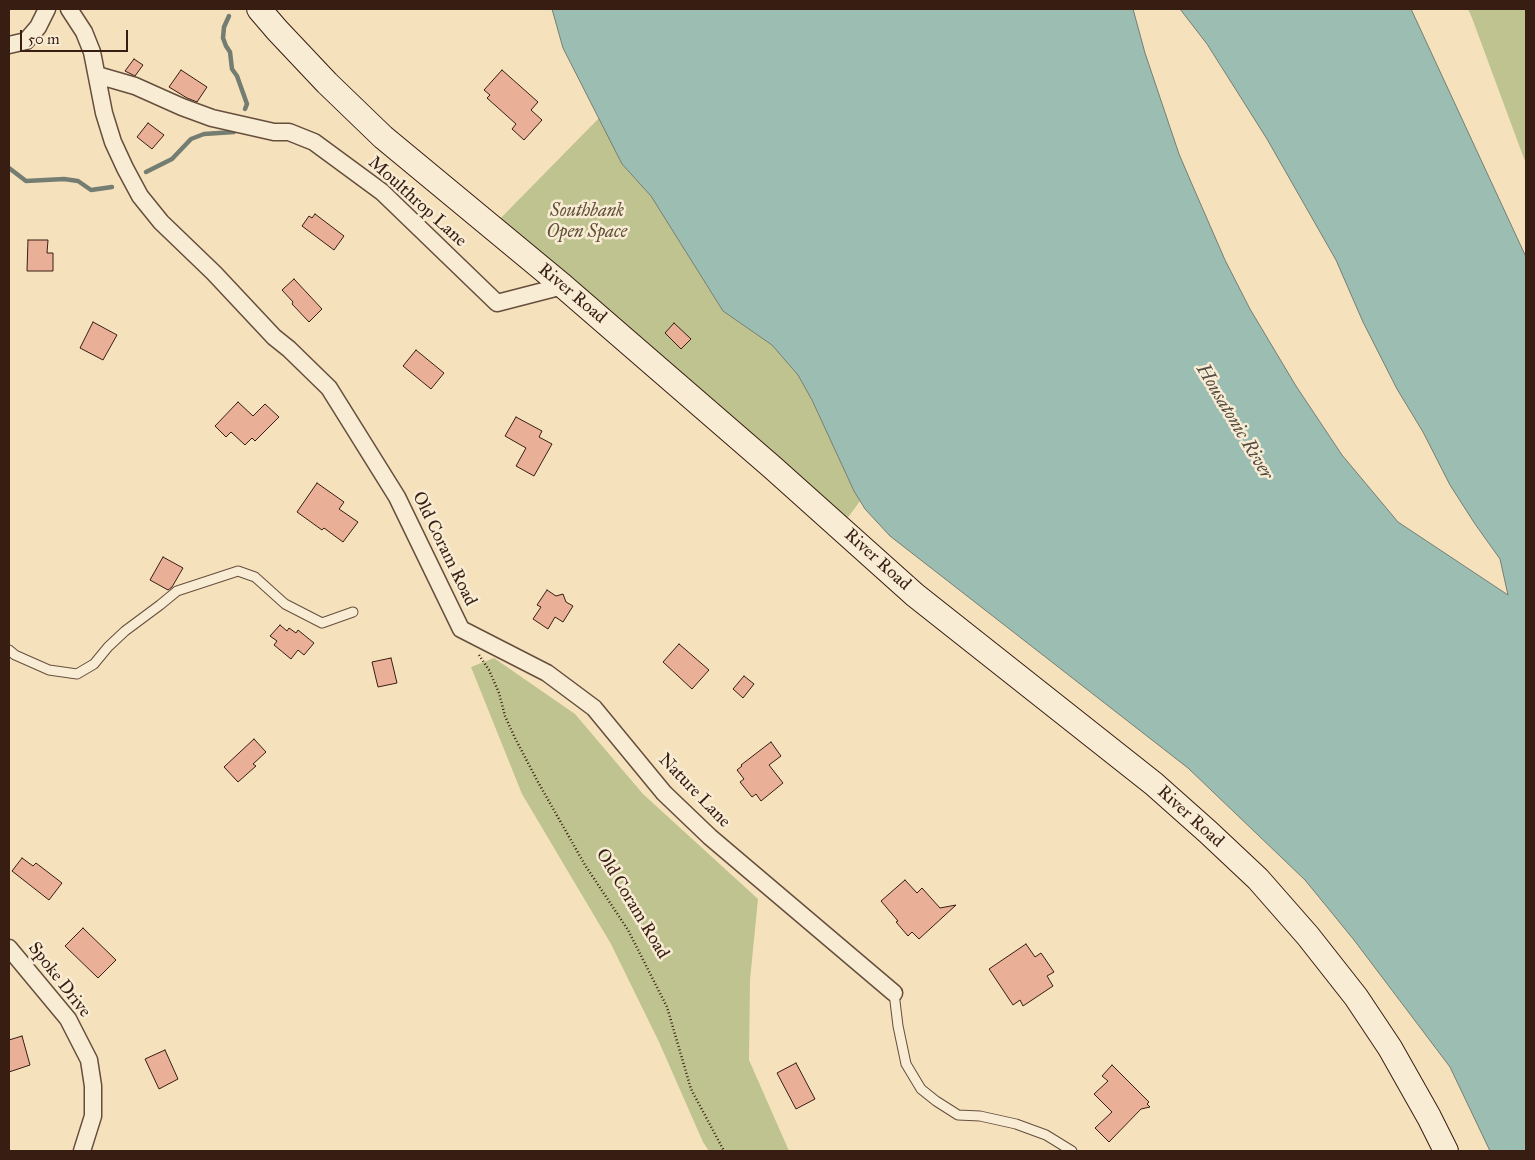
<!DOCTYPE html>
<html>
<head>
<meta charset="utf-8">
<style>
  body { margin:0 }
  #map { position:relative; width:1535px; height:1160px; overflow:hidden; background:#f5e2bd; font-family:"IM FELL Great Primer",serif }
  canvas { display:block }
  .frame { position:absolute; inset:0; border:10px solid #371d12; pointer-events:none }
  .scale { position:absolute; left:20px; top:30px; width:108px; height:22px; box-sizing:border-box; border:2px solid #371d12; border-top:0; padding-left:6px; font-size:15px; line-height:18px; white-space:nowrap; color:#371d12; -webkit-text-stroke:4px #f8ecd4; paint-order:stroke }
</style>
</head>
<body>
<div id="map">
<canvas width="1535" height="1160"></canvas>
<div class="frame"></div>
<div class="scale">50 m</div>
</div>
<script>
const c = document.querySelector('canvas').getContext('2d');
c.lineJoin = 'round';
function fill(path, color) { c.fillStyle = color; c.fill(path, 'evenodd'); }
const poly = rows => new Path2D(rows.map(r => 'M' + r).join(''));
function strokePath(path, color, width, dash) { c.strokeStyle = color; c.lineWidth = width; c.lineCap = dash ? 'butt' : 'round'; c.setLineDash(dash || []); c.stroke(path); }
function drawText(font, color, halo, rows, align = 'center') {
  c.font = font + ' "IM FELL Great Primer",serif'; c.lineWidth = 5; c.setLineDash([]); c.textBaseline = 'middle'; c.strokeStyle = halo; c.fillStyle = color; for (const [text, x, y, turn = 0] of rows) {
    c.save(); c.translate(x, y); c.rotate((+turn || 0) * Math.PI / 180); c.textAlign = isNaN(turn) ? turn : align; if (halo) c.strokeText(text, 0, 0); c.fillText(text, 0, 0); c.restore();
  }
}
const green = poly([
  [1468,9,1526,9,1526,164,1472,18],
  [599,118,622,164,651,196,723,311,772,345,798,375,812,400,854,491,860,501,841,527,492,227],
  [494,658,575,714,643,794,758,899,750,980,749,1060,789,1151,709,1151,703,1142,659,1042,611,944,522,794,471,667]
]);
const water = poly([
  [552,9,1133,9,1145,53,1179,154,1191,182,1225,260,1250,309,1296,386,1342,455,1398,522,1508,595,1500,559,1475,524,1450,485,1423,432,1397,389,1363,322,1336,260,1267,139,1207,44,1180,9,1411,9,1526,257,1526,1151,1490,1151,1450,1067,1354,940,1305,880,1188,768,890,536,865,509,854,491,812,400,798,375,772,345,723,311,651,196,622,164,563,48,552,9]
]);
const stream = poly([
  [229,16,224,27,223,38,226,46,230,52,232,69,237,76,247,104,245,109],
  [9,168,26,181,64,179,78,181,91,190,112,187],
  [146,172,172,159,191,139,204,134,234,132]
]);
const building = poly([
  [134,59,143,65,135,76,125,71,134,59],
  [181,70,207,87,197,102,187,98,169,87,181,70],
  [502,70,538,102,531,110,542,120,524,140,512,129,516,124,487,98,490,95,484,90,502,70],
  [148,123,164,135,152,149,137,137,148,123],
  [315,214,344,236,334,250,302,226,309,216,312,218,315,214],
  [28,240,48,240,47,253,53,253,53,271,27,271,28,240],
  [294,279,322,309,309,322,292,304,293,302,282,290,294,279],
  [93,322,117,335,103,360,80,348,93,322],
  [674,323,691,339,681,349,665,333,674,323],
  [416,350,444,373,431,389,403,366,416,350],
  [238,402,253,416,265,404,279,417,255,441,252,438,245,445,231,432,226,437,215,426,238,402],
  [516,417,542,431,539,437,552,444,534,476,516,466,526,448,505,436,516,417],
  [317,483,344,502,339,509,358,522,343,542,324,528,322,530,297,512,317,483],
  [163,557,183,568,172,587,168,590,150,580,163,557],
  [547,590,556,596,563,594,566,602,573,606,563,622,555,617,548,629,533,619,541,607,537,605,547,590],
  [280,625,287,631,289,628,296,633,298,630,314,643,304,655,298,650,291,659,274,645,277,641,270,636,280,625],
  [679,644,709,670,692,689,663,662,679,644],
  [391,658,397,683,378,687,372,662,391,658],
  [744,676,754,684,743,698,733,689,744,676],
  [254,739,266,752,253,764,256,766,238,782,224,767,254,739],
  [771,742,781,756,769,765,783,783,761,801,756,794,752,797,740,782,744,779,737,770,742,766,741,765,771,742],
  [22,858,33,866,36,863,62,883,49,900,12,871,22,858],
  [905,880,917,893,922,888,940,908,956,905,919,939,912,932,908,936,896,922,898,921,881,901,905,880],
  [83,928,116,960,98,978,65,946,83,928],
  [1026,944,1035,957,1041,953,1054,972,1047,976,1053,986,1023,1006,1020,1000,1013,1005,989,969,1026,944],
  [22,1036,30,1065,9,1072,9,1040,22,1036],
  [165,1050,178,1079,159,1089,145,1059,165,1050],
  [796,1063,815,1099,796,1109,777,1073,796,1063],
  [1112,1065,1149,1102,1147,1104,1150,1107,1141,1109,1109,1142,1095,1128,1112,1112,1094,1094,1108,1081,1102,1076,1112,1065]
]);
const path = poly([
  [479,655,489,670,499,693,505,716,515,738,538,782,585,865,628,930,667,1007,691,1089,724,1151]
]);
const lane = poly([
  [9,650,15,655,49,670,77,674,94,664,108,647,125,631,160,605,177,591,238,571,255,577,285,604,322,623,353,612],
  [894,993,898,1026,906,1064,921,1089,936,1101,958,1115,980,1116,1016,1124,1046,1135,1072,1151]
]);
const street = poly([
  [69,9,84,32,92,52,104,113,113,142,125,168,140,196,161,222,214,273,274,337,289,349,329,388,397,497,461,629,547,673,594,708,664,793,710,837,894,993],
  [9,45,26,41,38,27,47,9],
  [97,75,135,86,182,107,212,118,274,132,289,132,314,142,382,192,497,303,563,286],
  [9,948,68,1019,89,1060,93,1086,93,1116,82,1151]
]);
const secondary = poly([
  [259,9,277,30,327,83,383,137,563,286,772,467,915,595,1154,784,1208,832,1258,879,1308,936,1356,997,1390,1048,1429,1117,1446,1151]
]);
const streetNames = [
  ["Moulthrop Lane",417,202,42],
  ["River Road",572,294,40],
  ["Old Coram Road",444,549,64],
  ["River Road",877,560,42],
  ["Nature Lane",694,791,46],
  ["River Road",1190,817,42],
  ["Old Coram Road",632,904,59],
  ["Spoke Drive",59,980,52]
];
const parkNames = [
  ["Southbank",587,212],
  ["Open Space",587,233]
];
const waterNames = [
  ["Housatonic River",1234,422,59]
];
fill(green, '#bec38f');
fill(water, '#9cbdb2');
strokePath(water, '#747d72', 1);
strokePath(stream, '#747d72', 4.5);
fill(building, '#e9b097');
strokePath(building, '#371d12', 1);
strokePath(lane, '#664e3d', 11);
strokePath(street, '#664e3d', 19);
strokePath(secondary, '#371d12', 26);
strokePath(path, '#371d12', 2.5, [1, 2.5]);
strokePath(lane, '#f8ecd4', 9);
strokePath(street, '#f8ecd4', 16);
strokePath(secondary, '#f8ecd4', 24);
drawText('18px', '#371d12', '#f8ecd4', streetNames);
drawText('italic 18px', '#604f38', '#f8ecd4', parkNames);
drawText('italic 19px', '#554d42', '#f8ecd4', waterNames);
</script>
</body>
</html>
